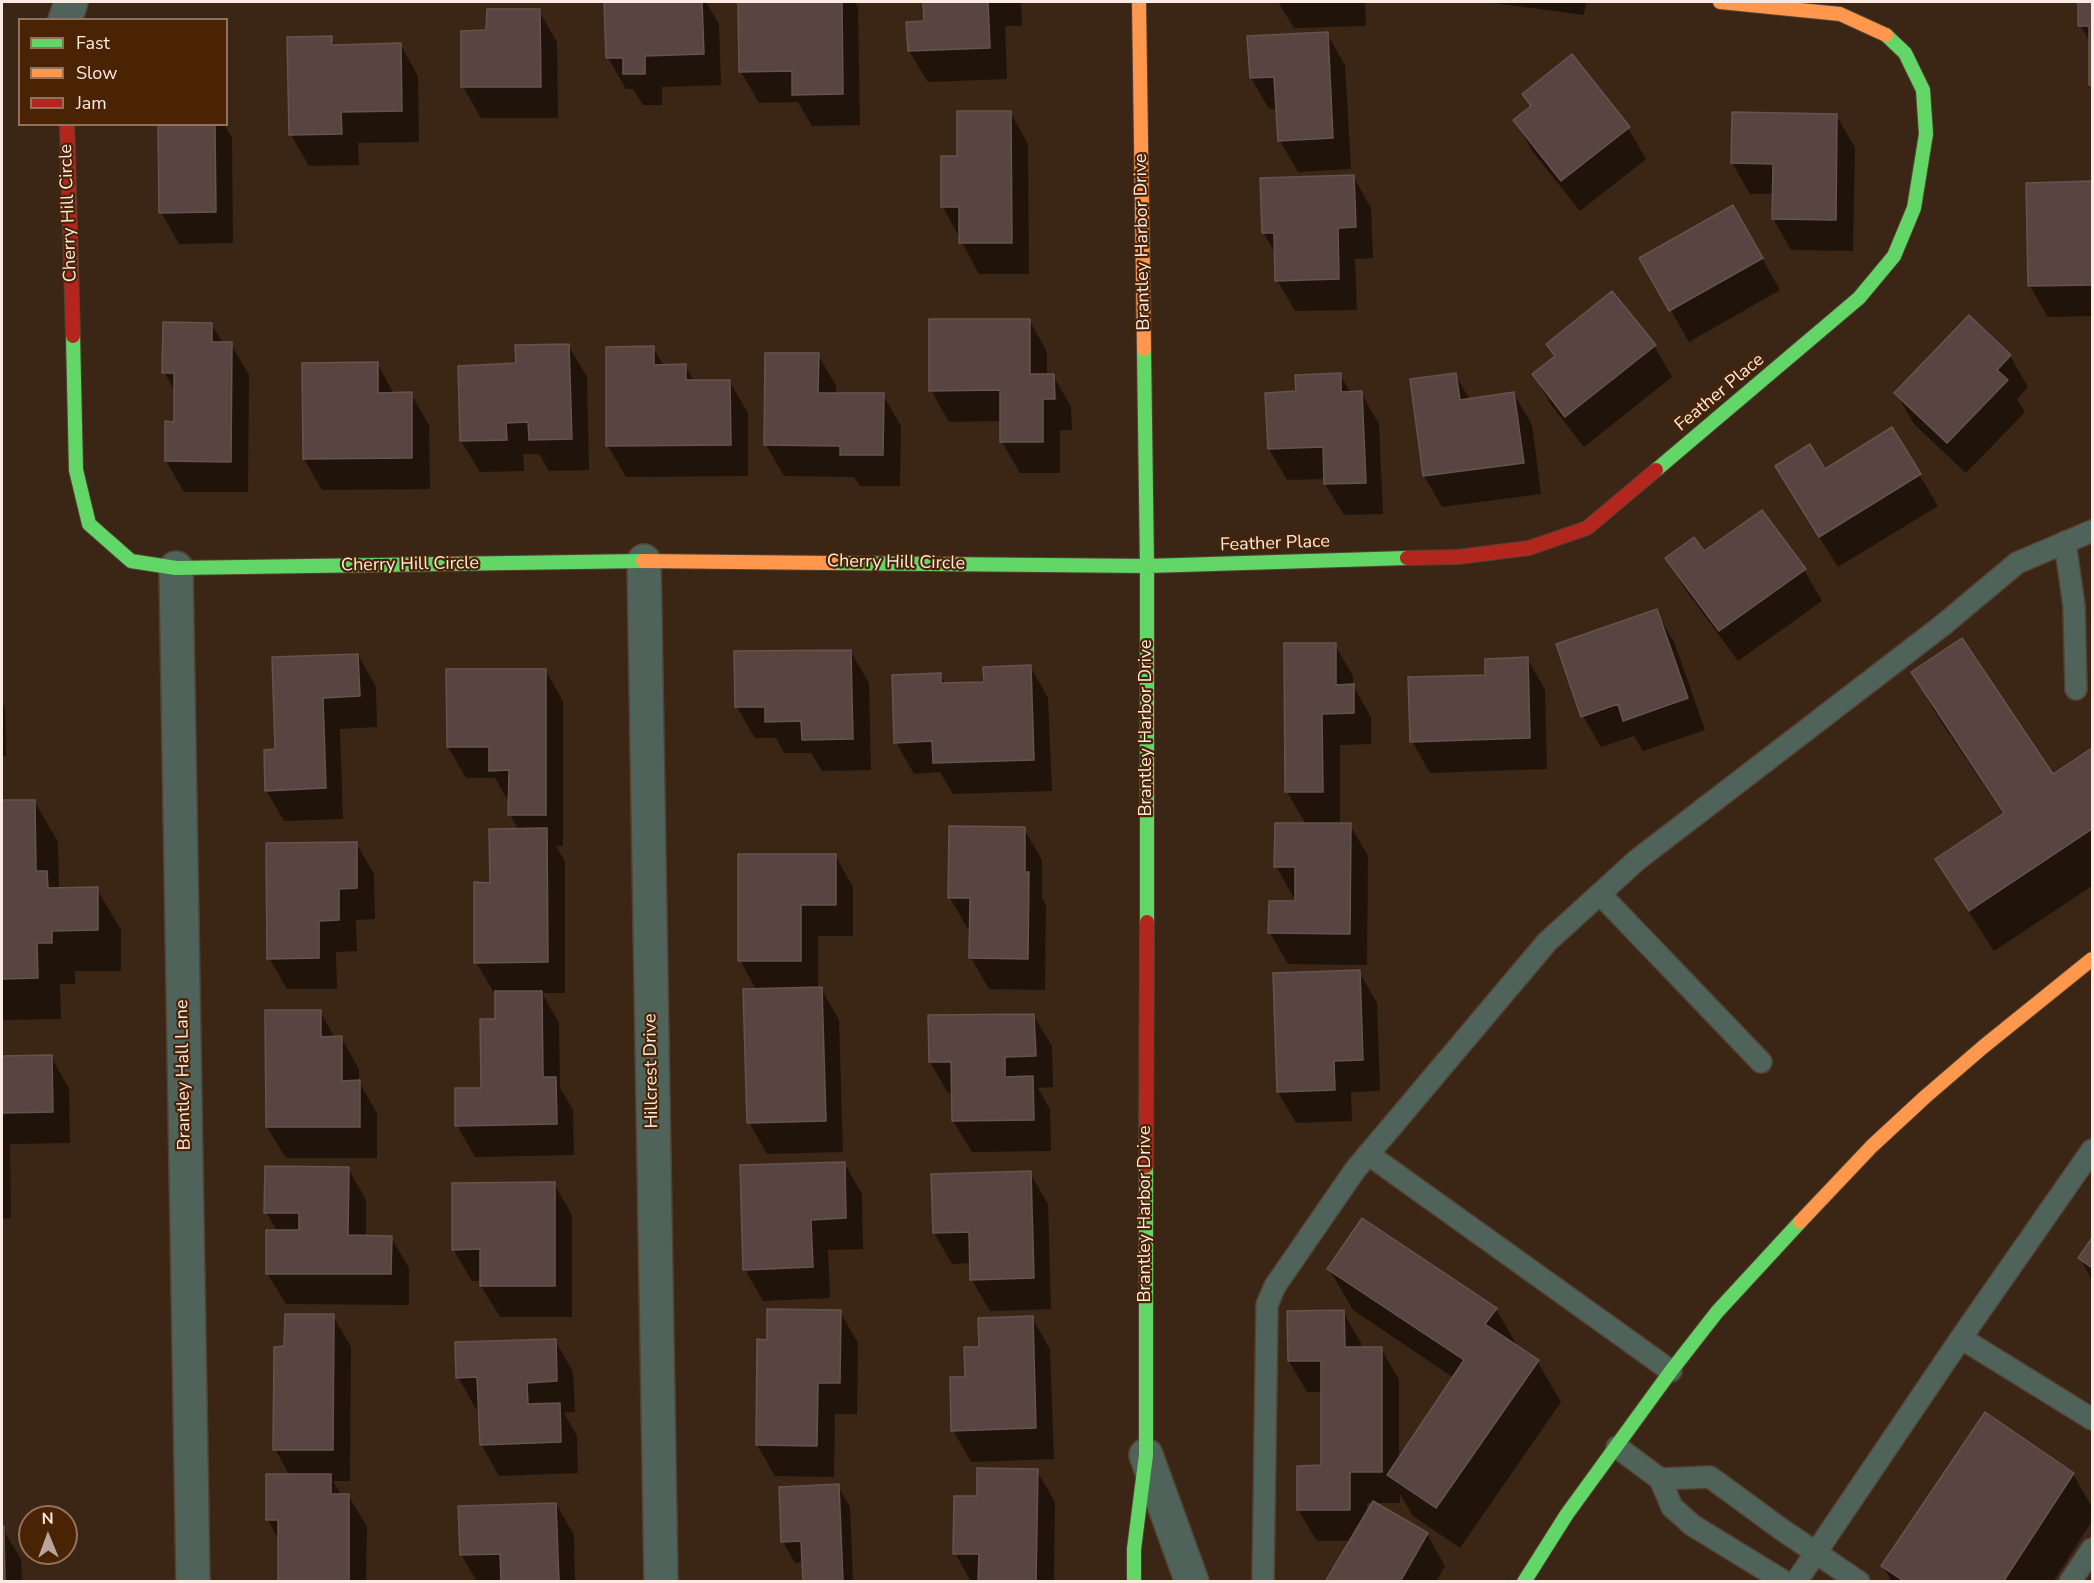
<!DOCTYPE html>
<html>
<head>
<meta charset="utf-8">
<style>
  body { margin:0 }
  #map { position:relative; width:2094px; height:1583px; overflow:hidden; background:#3b2514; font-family:"Nunito Sans",sans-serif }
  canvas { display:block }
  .frame { position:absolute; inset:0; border:3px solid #fcebe2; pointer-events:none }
  .legend { position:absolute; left:18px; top:18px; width:210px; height:108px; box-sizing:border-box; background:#4a2305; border:2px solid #91735d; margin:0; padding:8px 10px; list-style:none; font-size:18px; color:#fcebe2 }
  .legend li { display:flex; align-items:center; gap:12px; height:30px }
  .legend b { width:30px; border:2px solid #91735d }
  .north { position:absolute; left:18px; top:1505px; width:60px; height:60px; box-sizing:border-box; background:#4a2305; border:2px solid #91735d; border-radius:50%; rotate:359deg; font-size:16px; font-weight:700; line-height:24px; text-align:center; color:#fcebe2 }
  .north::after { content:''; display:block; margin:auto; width:21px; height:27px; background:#b8a69a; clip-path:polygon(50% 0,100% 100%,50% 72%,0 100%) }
</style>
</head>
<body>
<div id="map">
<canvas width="2094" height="1583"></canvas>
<div class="frame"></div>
<ul class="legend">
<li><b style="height:8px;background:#63d668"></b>Fast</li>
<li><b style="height:8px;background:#ff974d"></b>Slow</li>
<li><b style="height:8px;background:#b3261e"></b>Jam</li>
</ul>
<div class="north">N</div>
</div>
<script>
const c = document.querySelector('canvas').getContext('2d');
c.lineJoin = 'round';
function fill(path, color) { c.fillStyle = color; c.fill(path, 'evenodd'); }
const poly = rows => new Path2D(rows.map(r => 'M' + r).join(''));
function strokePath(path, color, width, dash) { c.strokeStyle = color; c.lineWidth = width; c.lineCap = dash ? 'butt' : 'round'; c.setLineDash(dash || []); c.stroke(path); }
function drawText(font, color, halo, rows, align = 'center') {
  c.font = font + ' "Nunito Sans",sans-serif'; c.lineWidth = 4.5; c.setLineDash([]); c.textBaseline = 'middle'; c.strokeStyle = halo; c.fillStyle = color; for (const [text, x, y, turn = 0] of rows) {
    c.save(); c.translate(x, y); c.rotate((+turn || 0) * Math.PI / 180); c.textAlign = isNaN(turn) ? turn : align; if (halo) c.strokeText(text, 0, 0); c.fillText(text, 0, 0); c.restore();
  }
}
const shadow = poly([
  [606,2,706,2,719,24,721,85,662,87,662,105,643,105,633,89,626,89,608,58],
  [739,2,855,2,858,7,860,125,812,126,798,102,759,103,741,72],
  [925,2,1021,2,1022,26,1005,26,1007,79,928,82,909,51,926,22],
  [1278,2,1365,2,1366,26,1294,28],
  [1486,2,1586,2,1584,15],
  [2080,2,2092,2,2092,87,2091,84,2091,44,2080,25],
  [539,11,557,42,558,118,481,118,463,87,488,32],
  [1327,34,1345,65,1351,169,1298,172,1280,141,1278,109,1269,109,1251,78,1249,38],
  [331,38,335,46,400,44,418,76,419,142,358,143,359,165,309,166,291,135],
  [1524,94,1628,128,1646,159,1580,211,1533,152,1515,120,1531,107],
  [1010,112,1028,144,1029,274,979,274,943,207,959,158],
  [1836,115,1855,147,1853,251,1791,250,1773,218,1774,194,1750,194,1732,163],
  [160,124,224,124,232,138,233,243,179,244,161,212],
  [1353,176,1371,208,1373,258,1355,259,1357,310,1295,311,1277,280,1276,255,1263,232],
  [2092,183,2092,316,2048,317,2030,286,2027,184],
  [1733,207,1780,290,1689,342,1641,258],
  [1969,317,2010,356,2028,387,2017,399,2025,412,1966,473,1914,424,1896,393],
  [1029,320,1047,352,1047,375,1053,375,1071,407,1072,430,1060,430,1060,473,1020,473,1002,442,1001,421,949,422,931,390],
  [211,324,223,343,231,344,249,375,248,492,184,492,166,461,176,423,176,393,164,372],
  [568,345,587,377,589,470,549,471,539,454,523,454,524,471,480,472,461,441,518,365],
  [1548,345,1654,346,1672,377,1584,447,1552,406,1534,375,1555,358],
  [653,348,664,366,685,366,695,382,730,382,748,413,748,476,626,477,608,446],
  [818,355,836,386,836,394,883,395,901,426,900,486,860,486,854,477,784,476,766,445],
  [377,363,394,394,411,394,429,425,430,489,322,490,304,459],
  [1455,374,1470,400,1514,394,1532,425,1541,494,1442,507,1424,476,1412,380],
  [1340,375,1351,393,1361,393,1379,424,1383,514,1344,515,1325,484,1325,479,1287,480,1269,449,1298,393],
  [1892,429,1938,506,1838,567,1795,498,1824,471],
  [1704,553,1804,570,1822,601,1738,661,1685,589,1667,558],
  [1656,611,1674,642,1705,730,1643,751,1634,736,1601,747,1583,716],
  [1335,645,1353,676,1353,686,1371,717,1371,744,1340,745,1340,825,1350,825,1368,856,1367,965,1288,964,1270,933,1270,902,1297,902,1297,898,1294,898,1276,866,1306,824,1287,792],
  [851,652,869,683,871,770,822,771,811,753,784,753,776,738,755,738,737,707],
  [358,655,376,687,377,727,340,729,343,819,284,821,266,790,276,751],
  [1527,658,1545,690,1547,769,1430,773,1412,741,1487,676],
  [1030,666,1048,698,1052,791,953,794,940,772,914,774,896,742,940,675,946,685,985,683],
  [545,670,563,701,563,846,556,846,565,861,565,993,542,993,559,1023,560,1088,573,1110,574,1155,475,1157,457,1125,483,1089,497,1020,496,993,494,993,476,962,491,884,519,830,510,815,509,802,495,778,466,778,448,747],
  [1913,673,2052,776,2092,750,2092,886,1994,951,1961,900,1937,859,2004,815,1936,714],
  [2,702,5,708,6,756,2,756],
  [34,801,58,842,59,889,97,889,121,930,121,971,75,971,75,984,60,984,61,1019,2,1020,2,802],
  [1024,829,1042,860,1042,898,1046,905,1045,990,989,989,971,958,971,929,968,929,950,898],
  [356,843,374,874,375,919,356,920,357,951,336,952,337,989,287,989,269,958],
  [835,855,853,887,853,936,818,936,818,989,821,989,839,1020,843,1152,767,1154,749,1122,757,991,740,960],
  [1359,972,1377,1003,1380,1091,1351,1092,1352,1121,1296,1123,1278,1092],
  [320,1011,335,1038,341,1038,359,1069,359,1082,377,1113,377,1158,286,1158,267,1127],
  [1033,1015,1052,1046,1053,1087,1038,1088,1050,1109,1051,1151,972,1152,953,1121,953,1093,948,1093,930,1062],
  [51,1057,69,1088,70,1143,10,1144,11,1218,2,1219,2,1058],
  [844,1163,862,1194,863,1249,828,1250,830,1298,763,1301,745,1269],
  [348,1168,366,1200,366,1237,391,1237,409,1268,409,1305,286,1304,267,1273,277,1231,266,1212],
  [1030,1173,1048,1204,1051,1309,990,1311,972,1280,971,1263,952,1264,934,1233],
  [554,1184,572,1215,572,1317,500,1317,481,1286,481,1281,472,1281,453,1249],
  [2092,1241,2092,1280,2080,1258],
  [1329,1269,1496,1309,1519,1349,1537,1361,1561,1402,1460,1548,1413,1516,1400,1494,1400,1503,1374,1503,1427,1534,1445,1566,1436,1582,1327,1582,1351,1541,1317,1541,1298,1510,1323,1467,1323,1392,1307,1392,1289,1361,1343,1312,1361,1343,1361,1349,1381,1349,1399,1380,1399,1460,1454,1378,1353,1310],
  [1367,1503,1373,1503,1367,1513],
  [840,1312,858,1343,857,1414,835,1414,834,1477,775,1476,757,1445,768,1341],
  [333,1316,351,1347,350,1481,333,1481,342,1496,348,1495,367,1527,366,1582,279,1582,279,1540,268,1520,290,1476,275,1449,286,1348],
  [1032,1318,1050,1349,1054,1459,971,1462,953,1430,966,1378,981,1349],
  [555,1340,573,1372,575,1412,564,1413,577,1436,578,1473,499,1476,481,1444,480,1409,476,1409,458,1377],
  [1037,1471,1055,1502,1054,1582,971,1582,955,1553,978,1497],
  [2073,1474,2092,1507,2092,1521,2053,1582,1892,1582,1883,1566],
  [838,1486,850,1507,853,1582,805,1582,804,1562,795,1563,783,1542],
  [556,1504,574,1535,575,1582,477,1582,461,1554],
  [2,1528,21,1559,22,1582,2,1582]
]);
const building = poly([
  [604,2,702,2,704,54,645,56,645,74,623,74,623,58,606,58,604,2],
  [738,2,842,2,843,94,792,95,792,71,739,72,738,2],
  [923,2,988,2,990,48,908,51,906,22,924,21,923,2],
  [2078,2,2092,2,2092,85,2089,85,2089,26,2078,26,2078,2],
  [487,9,540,9,541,87,461,87,461,31,486,30,487,9],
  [1328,32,1333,138,1278,141,1274,77,1250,78,1247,36,1328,32],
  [332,36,332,45,401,43,402,111,341,112,342,134,289,135,287,37,332,36],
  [1572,54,1630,127,1561,181,1513,120,1531,106,1522,94,1572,54],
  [957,111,1011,111,1012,243,959,243,959,207,941,207,941,156,957,156,957,111],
  [1732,112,1837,114,1836,220,1772,219,1773,164,1731,163,1732,112],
  [158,124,215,124,216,212,159,213,158,124],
  [1354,175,1356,227,1338,228,1339,279,1275,281,1274,233,1262,233,1260,178,1354,175],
  [2092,181,2092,285,2028,286,2026,183,2092,181],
  [1733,205,1763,258,1669,311,1639,258,1733,205],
  [1612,291,1656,345,1565,417,1532,374,1555,356,1546,344,1612,291],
  [1969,315,2011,355,1997,370,2008,380,1947,443,1894,393,1969,315],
  [929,319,1030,319,1030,374,1054,374,1055,399,1043,399,1043,442,1000,442,1000,390,929,391,929,319],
  [163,322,212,323,212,342,232,342,231,462,165,461,165,421,174,422,174,373,162,373,163,322],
  [569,344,572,439,529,440,528,422,506,423,507,440,460,441,458,366,516,363,515,345,569,344],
  [654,346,654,365,686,364,686,380,730,380,731,445,606,446,606,347,654,346],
  [765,353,819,353,818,393,884,393,883,455,840,455,840,446,764,445,765,353],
  [378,362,378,393,412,392,412,458,303,459,302,363,378,362],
  [1341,373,1341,392,1362,391,1366,483,1324,484,1323,447,1268,449,1265,393,1296,391,1295,375,1341,373],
  [1456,373,1460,400,1514,392,1524,463,1423,476,1410,379,1456,373],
  [1892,427,1921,474,1819,537,1775,466,1810,444,1825,469,1892,427],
  [1762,510,1806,569,1719,631,1665,558,1694,537,1704,551,1762,510],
  [1657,609,1688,698,1623,721,1618,704,1581,717,1556,644,1657,609],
  [1962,638,2053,774,2092,748,2092,829,1969,911,1935,859,2004,813,1911,672,1962,638],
  [1284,643,1336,643,1336,685,1354,684,1354,713,1322,714,1323,792,1285,792,1284,643],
  [851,650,853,739,802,740,801,721,765,722,765,707,735,707,734,651,851,650],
  [358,654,360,696,323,698,326,788,265,791,264,750,275,749,272,657,358,654],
  [1528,657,1530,738,1410,742,1408,677,1485,675,1485,659,1528,657],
  [1031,665,1034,760,933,763,932,741,894,743,892,675,941,673,941,683,984,682,983,667,1031,665],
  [446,669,546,669,546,815,508,815,509,770,489,771,489,747,447,747,446,669],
  [2,800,35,800,36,871,47,871,48,888,98,887,98,930,52,931,52,943,37,943,38,978,2,979,2,800],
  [1275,823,1351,823,1350,934,1268,933,1269,901,1295,901,1295,867,1274,867,1275,823],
  [949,826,1025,827,1025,872,1029,872,1028,959,969,958,970,898,948,898,949,826],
  [547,828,548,962,474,963,474,882,490,883,489,829,547,828],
  [357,842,357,888,339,889,339,920,319,921,319,958,267,959,266,843,357,842],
  [738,854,836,854,836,905,801,905,801,961,738,961,738,854],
  [1360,970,1363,1060,1334,1061,1335,1090,1277,1092,1273,973,1360,970],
  [822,987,826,1121,747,1123,743,989,822,987],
  [495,991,542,991,543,1077,556,1077,557,1124,455,1126,455,1088,481,1088,480,1019,495,1019,495,991],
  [265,1010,321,1010,321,1037,342,1036,342,1081,360,1080,360,1127,266,1127,265,1010],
  [1034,1014,1036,1056,1005,1057,1005,1077,1033,1076,1034,1120,952,1121,951,1062,929,1062,928,1015,1034,1014],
  [52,1055,53,1112,2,1113,2,1056,52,1055],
  [845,1162,846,1218,811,1220,813,1267,743,1270,740,1165,845,1162],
  [265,1166,349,1167,348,1235,392,1236,391,1274,266,1274,266,1230,299,1230,299,1213,264,1213,265,1166],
  [1031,1171,1034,1278,970,1280,969,1232,933,1233,931,1174,1031,1171],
  [555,1182,555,1286,480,1286,480,1249,452,1250,452,1183,555,1182],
  [1362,1218,1497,1308,1485,1324,1539,1360,1436,1508,1387,1475,1464,1360,1327,1269,1362,1218],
  [2092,1238,2092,1268,2078,1258,2092,1238],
  [767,1309,841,1310,840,1383,818,1383,817,1446,756,1445,757,1339,767,1340,767,1309],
  [1344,1310,1345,1347,1382,1347,1382,1472,1350,1472,1350,1510,1297,1510,1297,1466,1321,1465,1321,1361,1288,1361,1287,1311,1344,1310],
  [285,1314,334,1314,333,1450,273,1450,274,1347,284,1346,285,1314],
  [1033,1316,1036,1428,951,1431,950,1377,965,1377,964,1347,979,1347,978,1318,1033,1316],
  [556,1339,557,1381,527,1383,528,1404,560,1403,561,1442,480,1445,477,1377,456,1378,455,1342,556,1339],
  [1985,1412,2074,1473,2003,1582,1905,1582,1881,1566,1985,1412],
  [977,1468,1038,1469,1036,1582,978,1582,979,1554,953,1554,954,1496,977,1496,977,1468],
  [266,1474,331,1474,331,1494,349,1494,349,1581,278,1582,278,1520,266,1520,266,1474],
  [839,1484,843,1582,803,1582,801,1541,781,1542,779,1487,839,1484],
  [1373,1501,1428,1533,1400,1582,1325,1582,1373,1501],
  [556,1503,559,1582,501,1582,500,1554,460,1555,458,1506,556,1503],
  [2,1526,4,1526,5,1582,2,1582,2,1526]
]);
const lane = poly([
  [2065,542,2074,606,2076,689],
  [1600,894,1761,1062],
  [1368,1154,1671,1371],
  [1961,1338,2092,1419],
  [1617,1447,1660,1479,1672,1507,1692,1525,1785,1582],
  [1660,1479,1710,1477,1781,1529,1859,1582],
  [1263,1582,1267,1305,1275,1286,1355,1170,1547,942,1637,860,1943,625,2017,563,2092,531],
  [1796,1582,1961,1338,2092,1150],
  [2070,1582,2092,1549]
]);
const street = poly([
  [65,20,71,2],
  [644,561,661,1582],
  [176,568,193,1582],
  [1146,1455,1192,1582]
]);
const fast = poly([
  [73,336,76,470,89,524,131,561,176,568,643,561],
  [1144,349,1147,566,1147,922],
  [1656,470,1859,298,1894,256,1914,208,1926,134,1923,90,1905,53,1886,35],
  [831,563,1147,566,1407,558],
  [1134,1582,1134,1549,1146,1455,1146,1166],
  [1524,1582,1567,1514,1671,1371,1717,1312,1800,1222]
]);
const slow = poly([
  [1139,2,1144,349],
  [1720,2,1840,14,1886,35],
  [643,561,831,563],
  [1800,1222,1872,1146,1925,1097,1983,1047,2092,959]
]);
const jam = poly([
  [67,124,73,336],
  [1407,558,1458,557,1529,548,1587,528,1656,470],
  [1146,1166,1147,922]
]);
const streetNames = [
  ["Cherry Hill Circle",69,213,-92],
  ["Brantley Harbor Drive",1143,242,-91],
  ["Feather Place",1720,393,-40],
  ["Feather Place",1275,544,-2],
  ["Cherry Hill Circle",896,563,1],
  ["Cherry Hill Circle",410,565,-1],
  ["Brantley Harbor Drive",1147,728,-90],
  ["Hillcrest Drive",652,1071,-91],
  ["Brantley Hall Lane",184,1075,-91],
  ["Brantley Harbor Drive",1146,1214,-90]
];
fill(shadow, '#0007');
fill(building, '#584542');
strokePath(building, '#66534f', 1.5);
strokePath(lane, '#534234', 24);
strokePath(street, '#534234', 36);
strokePath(fast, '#534234', 16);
strokePath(slow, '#534234', 16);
strokePath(jam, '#534234', 16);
strokePath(lane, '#50635b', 21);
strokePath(street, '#50635b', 33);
strokePath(fast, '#63d668', 14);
strokePath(slow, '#ff974d', 14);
strokePath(jam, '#b3261e', 14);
drawText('18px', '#fcebe2', '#4a2305', streetNames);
</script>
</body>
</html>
